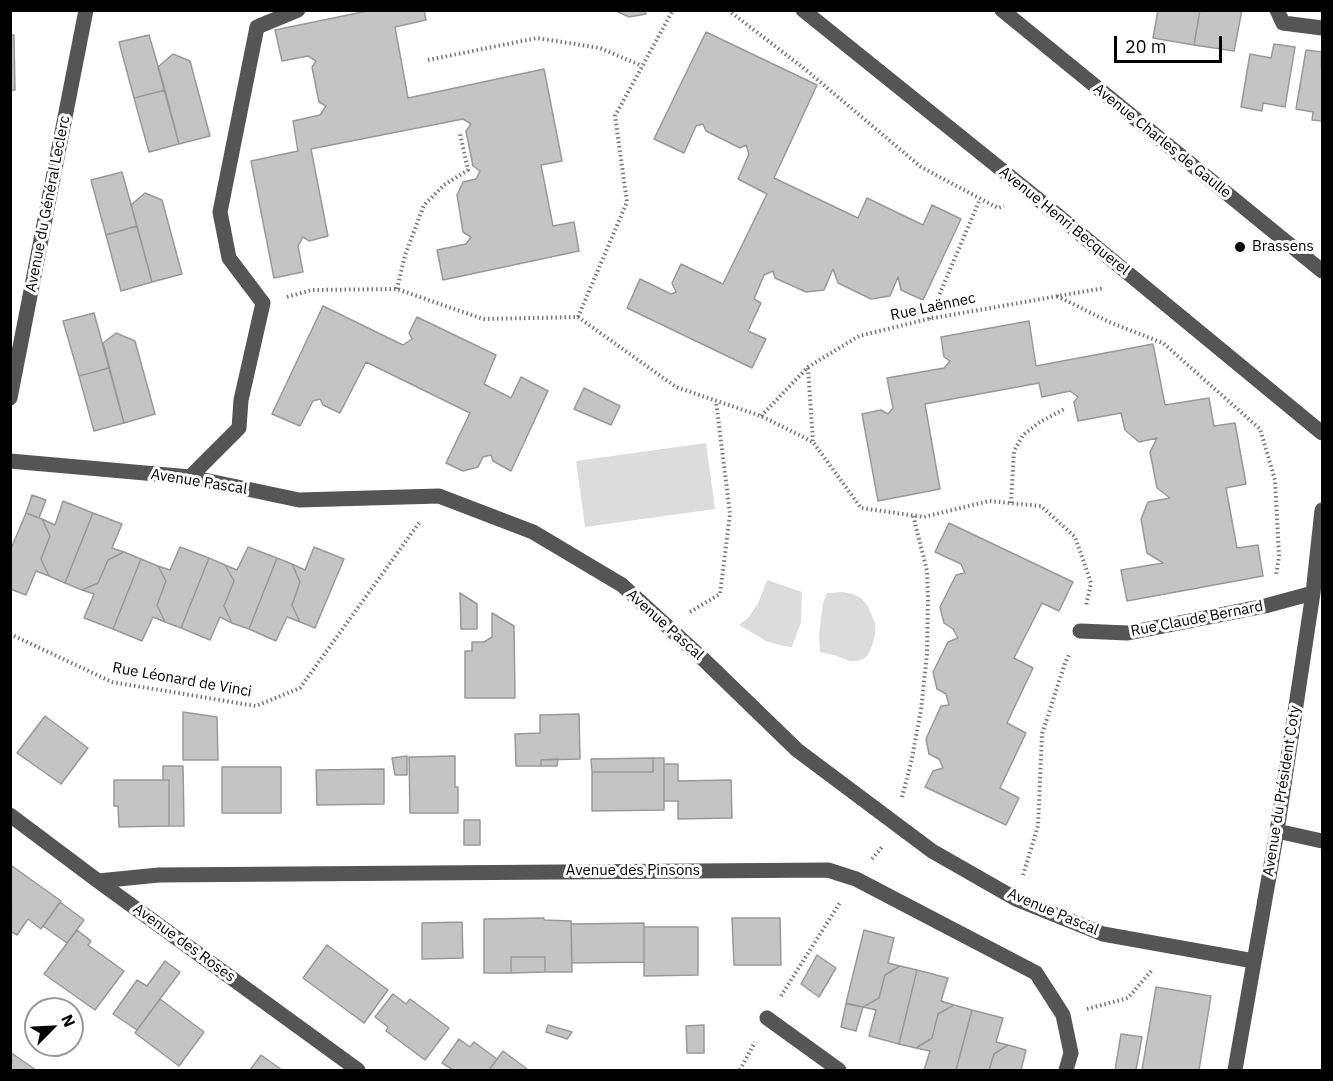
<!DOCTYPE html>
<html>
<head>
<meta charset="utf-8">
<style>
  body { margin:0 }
  #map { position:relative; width:1333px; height:1081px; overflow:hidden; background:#fff; font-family:"IBM Plex Sans",sans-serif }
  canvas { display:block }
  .frame { position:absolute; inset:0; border:12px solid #000; pointer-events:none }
  .north { position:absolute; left:24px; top:997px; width:60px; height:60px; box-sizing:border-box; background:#fff; border:2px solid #999; border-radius:50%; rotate:66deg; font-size:16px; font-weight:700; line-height:24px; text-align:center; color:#000 }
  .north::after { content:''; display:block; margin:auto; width:21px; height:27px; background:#000; clip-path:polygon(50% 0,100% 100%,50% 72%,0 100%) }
  .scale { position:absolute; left:1114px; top:36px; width:108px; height:27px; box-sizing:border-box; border:3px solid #000; border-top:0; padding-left:8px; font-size:18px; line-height:21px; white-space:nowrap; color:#000; -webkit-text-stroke:4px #fff; paint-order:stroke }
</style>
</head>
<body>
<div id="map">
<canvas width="1333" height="1081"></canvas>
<div class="frame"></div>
<div class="north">N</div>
<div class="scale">20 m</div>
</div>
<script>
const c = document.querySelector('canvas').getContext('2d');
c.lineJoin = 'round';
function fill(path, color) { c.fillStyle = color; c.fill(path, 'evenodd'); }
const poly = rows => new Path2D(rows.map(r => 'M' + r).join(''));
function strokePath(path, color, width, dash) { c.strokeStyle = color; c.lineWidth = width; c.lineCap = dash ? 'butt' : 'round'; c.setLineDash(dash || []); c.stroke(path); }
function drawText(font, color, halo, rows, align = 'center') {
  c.font = font + ' "IBM Plex Sans",sans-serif'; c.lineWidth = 6; c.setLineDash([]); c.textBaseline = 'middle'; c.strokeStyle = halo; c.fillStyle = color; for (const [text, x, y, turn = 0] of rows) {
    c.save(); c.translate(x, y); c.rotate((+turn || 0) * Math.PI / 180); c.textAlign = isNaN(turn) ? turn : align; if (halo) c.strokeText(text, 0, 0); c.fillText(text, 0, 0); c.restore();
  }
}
const green = poly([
  [706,443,715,509,585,527,576,461],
  [767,580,802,592,801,622,792,647,779,645,766,641,739,625,747,619,758,604],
  [842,592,853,594,861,598,868,606,875,623,875,634,872,646,868,655,863,659,857,661,850,661,834,655,820,652,819,634,823,603,827,593]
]);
const building = poly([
  [372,10,424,10,426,20,395,27,408,98,544,69,562,161,541,165,553,226,574,222,579,251,443,280,437,250,466,244,471,237,463,232,457,195,463,182,476,179,480,171,473,166,466,131,471,124,463,119,311,149,328,236,309,241,303,237,298,246,303,272,274,278,251,161,298,151,293,121,320,115,326,106,319,102,312,67,316,61,308,56,282,61,275,30,372,10],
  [614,10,645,10,646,14,629,17,614,10],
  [1158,10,1200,10,1194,45,1153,38,1158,10],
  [1200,10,1242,10,1234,51,1194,45,1200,10],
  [706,32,817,85,774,178,858,218,867,198,923,225,932,205,961,219,923,300,901,290,898,277,890,296,871,299,838,283,833,269,824,290,806,292,775,278,773,271,764,275,754,299,761,303,748,331,766,339,752,368,627,308,640,279,671,294,676,292,672,283,681,264,723,284,767,194,738,179,749,154,746,145,740,148,706,131,703,124,696,126,684,153,654,139,706,32],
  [10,35,14,35,15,90,10,90,10,35],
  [149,35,165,90,134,98,119,42,149,35],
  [1274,44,1295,47,1285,107,1263,103,1262,111,1241,107,1250,54,1271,58,1274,44],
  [1306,50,1322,52,1321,66,1322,66,1322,121,1312,120,1313,112,1296,109,1306,50],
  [173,54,190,61,210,136,179,144,158,67,173,54],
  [165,90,179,144,149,152,134,98,165,90],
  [122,172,137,226,106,235,91,180,122,172],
  [145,193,162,200,182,274,152,282,131,205,145,193],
  [137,226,152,282,121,291,106,235,137,226],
  [323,306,403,345,412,339,409,333,417,317,496,355,484,384,511,398,521,377,548,391,511,471,493,461,491,455,483,457,478,467,463,471,446,463,470,413,366,362,340,413,323,405,320,399,313,401,300,426,272,414,323,306],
  [94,313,109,368,79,376,63,321,94,313],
  [1029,321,1036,366,1153,344,1165,405,1209,398,1214,426,1235,423,1246,484,1226,488,1237,548,1258,545,1263,576,1127,601,1121,570,1163,563,1147,553,1141,519,1148,502,1170,498,1157,488,1150,452,1157,438,1139,442,1125,430,1121,413,1078,421,1074,402,1078,397,1070,391,1042,397,1039,383,925,404,940,489,878,501,862,414,881,410,888,414,893,408,887,378,944,368,950,361,944,357,941,337,1029,321],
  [116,333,135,341,155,414,124,423,103,343,116,333],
  [109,368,124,423,94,431,79,376,109,368],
  [584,388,620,406,611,425,574,409,584,388],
  [32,495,46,500,39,518,26,513,32,495],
  [63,501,93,513,65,583,49,576,41,559,50,536,42,519,55,525,63,501],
  [26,513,42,519,50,536,41,559,49,576,36,571,26,595,10,589,10,551,26,513],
  [93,513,122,524,112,548,124,552,108,560,98,583,82,590,65,583,93,513],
  [949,523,1073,582,1059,611,1042,603,1014,658,1033,668,1007,723,1026,733,1000,788,1019,798,1006,825,925,787,933,771,943,768,939,759,929,754,926,739,941,706,949,705,946,694,937,689,933,672,948,642,958,638,953,629,944,623,940,607,956,575,965,573,961,564,935,552,949,523],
  [180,547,209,558,181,628,165,622,157,605,166,581,158,566,170,570,180,547],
  [248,547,277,558,249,629,232,623,224,606,234,581,225,565,237,570,248,547],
  [314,547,344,559,315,628,300,622,292,605,300,582,292,564,305,570,314,547],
  [124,552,141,559,113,629,84,618,94,594,82,590,98,583,108,560,124,552],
  [209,558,225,565,234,581,224,606,232,623,220,617,210,640,181,628,209,558],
  [277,558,292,564,300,582,292,605,300,622,287,617,276,641,249,629,277,558],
  [141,559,158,566,166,581,157,605,165,622,153,617,142,641,113,629,141,559],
  [460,593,477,604,477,629,461,629,460,593],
  [492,613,514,626,515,698,465,698,465,651,472,651,472,642,484,642,492,637,492,613],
  [183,712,217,717,218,760,183,760,183,712],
  [579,714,580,759,541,760,541,766,516,766,515,734,540,733,540,715,579,714],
  [45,716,88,748,61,784,17,753,45,716],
  [407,756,407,775,395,775,392,758,407,756],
  [455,756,455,787,458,787,458,813,410,813,409,757,455,756],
  [653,758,653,772,592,772,591,759,653,758],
  [653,758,664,758,664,810,592,811,592,772,653,772,653,758],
  [558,759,557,766,541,766,541,760,558,759],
  [664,764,678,764,678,781,731,780,732,818,678,819,678,801,664,801,664,764],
  [163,766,183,766,184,826,169,826,169,780,163,780,163,766],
  [222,767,281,767,281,813,222,813,222,767],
  [384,769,384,804,317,805,316,770,384,769],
  [114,780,169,780,169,826,119,827,118,806,114,806,114,780],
  [464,820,480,820,480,845,464,845,464,820],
  [12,866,61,901,41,929,28,919,17,935,10,931,10,911,12,909,10,908,10,868,12,866],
  [60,902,84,920,67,943,43,926,60,902],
  [544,918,544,920,571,921,572,972,545,972,545,957,511,957,511,973,484,973,484,919,544,918],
  [732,918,780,918,781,965,734,965,732,918],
  [462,922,463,958,422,959,422,923,462,922],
  [644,923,644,962,572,963,571,924,644,923],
  [644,927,698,927,698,975,644,976,644,927],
  [77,930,91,941,88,945,124,971,95,1010,44,974,77,930],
  [864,930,894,938,888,963,900,966,885,975,879,998,863,1007,846,1003,864,930],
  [327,945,388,990,364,1023,303,978,327,945],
  [817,955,836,968,819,997,801,984,817,955],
  [511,957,545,957,545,972,511,973,511,957],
  [165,961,180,972,137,1030,113,1014,137,980,147,986,165,961],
  [900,966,917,970,899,1044,869,1036,876,1010,863,1007,879,998,885,975,900,966],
  [917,970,948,978,941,1001,954,1005,938,1014,932,1038,916,1048,899,1044,917,970],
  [1156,987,1211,996,1199,1070,1142,1070,1156,987],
  [393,994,406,1004,410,999,449,1028,425,1060,386,1031,388,1027,375,1017,393,994],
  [160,999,204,1032,179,1066,135,1033,160,999],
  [846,1004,863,1007,856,1031,841,1027,846,1004],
  [954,1005,972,1010,956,1070,924,1070,930,1051,916,1048,932,1038,938,1014,954,1005],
  [972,1010,1003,1018,996,1042,1008,1045,994,1054,989,1070,956,1070,972,1010],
  [548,1025,572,1032,567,1039,546,1032,548,1025],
  [704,1025,704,1053,687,1053,686,1026,704,1025],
  [1121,1034,1142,1037,1136,1070,1115,1070,1121,1034],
  [459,1039,470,1047,474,1042,497,1059,489,1070,453,1070,442,1063,459,1039],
  [1008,1045,1026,1050,1021,1070,989,1070,994,1054,1008,1045],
  [503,1051,527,1069,526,1070,489,1070,503,1051],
  [10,1052,36,1070,10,1070,10,1052],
  [261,1055,282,1070,250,1070,261,1055]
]);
const path = poly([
  [728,10,806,70,921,167,998,208,1004,206],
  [428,60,537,38,600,48,642,66],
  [397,289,405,255,424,205,444,185,468,170,460,134],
  [1057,296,1109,322,1163,343,1260,429,1275,480,1279,556,1276,576],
  [287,297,312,290,397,289,483,319,578,317,676,387,761,416,813,442,861,508,924,517,989,501,1041,506,1075,537,1091,583,1086,606],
  [578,317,627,202,615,116,673,10],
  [929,319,980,199],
  [808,368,813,441],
  [761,416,808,367,859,336,928,319,1104,288],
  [1011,503,1014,451,1023,435,1040,422,1066,408],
  [690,612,720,594,730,514,716,401],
  [10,634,112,682,256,706,300,688,419,523],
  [902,797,911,763,921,710,927,654,928,597,927,571,913,515],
  [872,859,883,846],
  [1023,875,1038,826,1042,734,1065,663,1070,653],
  [781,996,841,901],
  [1087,1009,1128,998,1152,970],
  [740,1070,755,1042]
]);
const minor = poly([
  [803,10,1033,195,1322,433],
  [1002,10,1322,271],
  [1277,10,1283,23,1322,28],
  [10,398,86,10],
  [10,461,190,477,299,500,439,496,533,532,622,585,702,658,797,750,932,851,1016,899,1103,934,1254,961],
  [190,477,239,428,241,400,263,303,229,258,220,212,257,27,298,10],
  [1080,631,1128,633,1265,606,1313,593],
  [10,815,98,881,358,1070],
  [1277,831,1322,841],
  [98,881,159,875,828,870,856,879,1036,973,1063,1015,1071,1053,1066,1070],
  [767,1018,839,1070],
  [1235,1070,1277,831,1313,593,1322,510]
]);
const markers = [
  [1240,247,6,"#000"]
];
const streetNames = [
  ["Avenue Charles de Gaulle",1162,141,39],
  ["Avenue du Général Leclerc",48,204,-79],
  ["Avenue Henri Becquerel",1064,221,39],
  ["Rue Laënnec",933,307,-12],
  ["Avenue Pascal",199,482,9],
  ["Rue Claude Bernard",1197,619,-11],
  ["Avenue Pascal",665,625,42],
  ["Rue Léonard de Vinci",182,680,10],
  ["Avenue du Président Coty",1282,791,-81],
  ["Avenue des Pinsons",633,871],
  ["Avenue Pascal",1053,912,23],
  ["Avenue des Roses",184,943,36]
];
const poiNames = [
  ["Brassens",1252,247]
];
fill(green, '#dcdcdc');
fill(building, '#c4c4c4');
strokePath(building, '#999', 1.5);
strokePath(path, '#777', 4, [1.5, 3]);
strokePath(minor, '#555', 15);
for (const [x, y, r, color] of markers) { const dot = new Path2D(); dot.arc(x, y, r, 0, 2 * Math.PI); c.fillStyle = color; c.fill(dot); strokePath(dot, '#fff', 2); }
drawText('15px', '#000', '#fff', streetNames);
drawText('15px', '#000', '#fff', poiNames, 'left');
</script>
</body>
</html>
